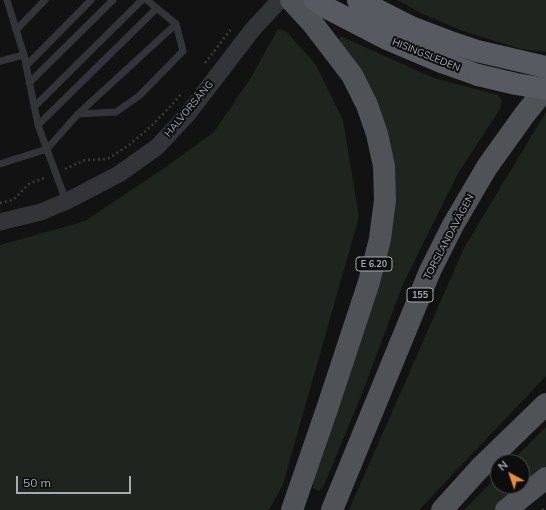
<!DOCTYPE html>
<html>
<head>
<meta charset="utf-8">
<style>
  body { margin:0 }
  #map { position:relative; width:546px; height:510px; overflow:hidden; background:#121213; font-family:Mulish,sans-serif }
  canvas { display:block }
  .north { position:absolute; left:490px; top:454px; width:40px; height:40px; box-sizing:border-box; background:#0d0d0e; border:1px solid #494c50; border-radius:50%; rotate:320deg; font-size:11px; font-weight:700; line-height:16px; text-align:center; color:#a4abb3 }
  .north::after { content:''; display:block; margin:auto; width:14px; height:18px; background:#e68f37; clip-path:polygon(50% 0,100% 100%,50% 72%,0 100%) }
  .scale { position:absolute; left:16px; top:476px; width:115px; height:18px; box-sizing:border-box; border:2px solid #a4abb3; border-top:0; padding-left:5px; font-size:12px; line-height:14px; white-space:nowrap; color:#a4abb3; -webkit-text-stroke:3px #0d0d0e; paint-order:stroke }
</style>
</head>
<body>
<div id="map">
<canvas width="546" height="510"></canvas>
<div class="north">N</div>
<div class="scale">50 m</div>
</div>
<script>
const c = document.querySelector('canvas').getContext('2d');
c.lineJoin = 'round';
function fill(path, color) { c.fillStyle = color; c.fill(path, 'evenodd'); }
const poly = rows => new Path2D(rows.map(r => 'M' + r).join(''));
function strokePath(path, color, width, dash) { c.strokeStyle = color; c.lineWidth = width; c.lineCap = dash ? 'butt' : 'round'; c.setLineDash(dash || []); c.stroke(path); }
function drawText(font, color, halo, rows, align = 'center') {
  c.font = font + ' Mulish,sans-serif'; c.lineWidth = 4; c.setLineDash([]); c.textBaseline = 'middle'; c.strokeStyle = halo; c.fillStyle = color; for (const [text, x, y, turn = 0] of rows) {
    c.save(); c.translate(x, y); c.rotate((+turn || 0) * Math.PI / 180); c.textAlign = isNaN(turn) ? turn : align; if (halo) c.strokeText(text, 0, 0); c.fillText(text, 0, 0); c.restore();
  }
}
const green = poly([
  [397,0,546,0,546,52,521,49,463,31,423,14],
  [278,29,287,32,316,65,343,120,359,217,283,484,269,510,0,510,0,245,85,221,166,167,214,132,252,76],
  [340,36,434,78,498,95,502,101,500,109,457,175,403,284,362,394,324,485,319,491,313,488,313,481,390,215,339,41],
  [546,112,546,376,419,510,349,510,464,248],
  [546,427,546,468,493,510,464,510,498,476,498,486,522,486,522,462,511,462]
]);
const path = poly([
  [205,63,232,28],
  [65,169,85,160,107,159,114,155,129,145,148,129,169,108,181,94],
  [0,203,13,200,29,184,46,177],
  [542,510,546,507]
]);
const service = poly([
  [7,0,24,55,38,125,66,201],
  [16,30,45,0],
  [0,61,24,55],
  [26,66,91,0],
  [29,83,113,0],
  [34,107,142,0],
  [78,114,116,112,139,96,183,51,176,24],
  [38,125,157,8],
  [0,164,47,149,78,114,176,24,147,0]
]);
const tertiary = poly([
  [0,222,41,212,67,201,119,174,157,147,187,115,253,29,280,0]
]);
const primary = poly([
  [291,0,313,24,352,75,367,105,377,134,384,166,385,200,380,239,369,282,327,409,292,510],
  [332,510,430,271,453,225,487,167,525,114,546,88],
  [442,510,479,469,546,404],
  [506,510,546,478]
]);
const trunk = poly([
  [315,0,327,8,385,38,444,63,478,75],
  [358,0,411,27,453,43,477,51,546,67]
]);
const trunkBridge = poly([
  [478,75,516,84,546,89]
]);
const shields = [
  [374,264,36],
  [420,295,26]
];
const shieldNames = [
  ["E 6.20",374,264],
  ["155",420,295]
];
const streetNames = [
  ["HISINGSLEDEN",426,55,22],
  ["HALVORSÄNG",189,109,-50],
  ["TORSLANDAVÄGEN",449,237,-62]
];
fill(green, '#1e251e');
strokePath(path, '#393b3f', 2.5, [2, 3]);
strokePath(service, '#333438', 7);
strokePath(tertiary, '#333438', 17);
strokePath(primary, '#4f5257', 22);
strokePath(trunk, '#575a60', 22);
strokePath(trunkBridge, '#575a60', 22);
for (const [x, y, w] of shields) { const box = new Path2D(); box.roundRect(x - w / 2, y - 7, w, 14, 3); c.fillStyle = '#0d0d0e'; c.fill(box); strokePath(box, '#a4abb3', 1); }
drawText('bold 9px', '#a4abb3', null, shieldNames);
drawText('10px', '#a4abb3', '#0d0d0e', streetNames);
</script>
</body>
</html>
